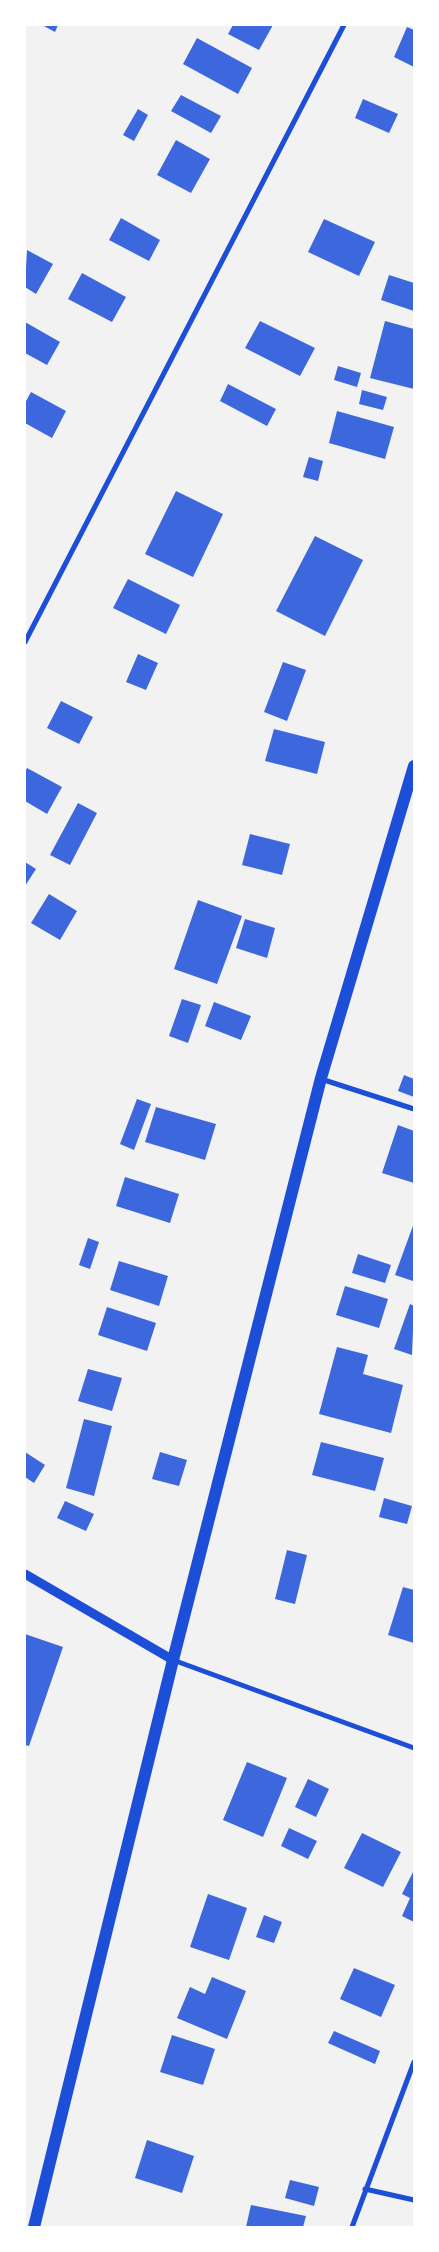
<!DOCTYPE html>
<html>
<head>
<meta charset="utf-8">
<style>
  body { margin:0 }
  #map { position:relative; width:439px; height:2252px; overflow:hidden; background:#f2f2f2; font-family:Roboto,sans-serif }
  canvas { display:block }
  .frame { position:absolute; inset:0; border:26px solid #fff; pointer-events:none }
</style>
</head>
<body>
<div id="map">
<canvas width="439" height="2252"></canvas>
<div class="frame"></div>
</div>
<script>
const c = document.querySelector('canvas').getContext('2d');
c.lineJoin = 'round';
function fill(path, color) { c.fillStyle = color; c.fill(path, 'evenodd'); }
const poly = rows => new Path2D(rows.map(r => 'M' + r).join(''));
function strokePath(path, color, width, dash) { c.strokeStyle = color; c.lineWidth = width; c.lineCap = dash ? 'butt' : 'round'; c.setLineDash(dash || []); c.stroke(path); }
const building = poly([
  [42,25,58,25,55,32],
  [233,25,273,25,259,50,228,34],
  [407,27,414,30,414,67,394,57],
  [197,38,252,68,238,94,183,64],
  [181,95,221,116,211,133,171,111],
  [363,99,398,114,389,133,355,118],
  [138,109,148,115,134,141,123,135],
  [176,140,210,159,191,193,157,175],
  [121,218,160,240,149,261,109,240],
  [324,219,375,242,359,276,308,252],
  [27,250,53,264,36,294,25,287],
  [82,273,126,297,112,322,68,299],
  [389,275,414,283,414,311,381,300],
  [260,321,315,348,300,376,245,348],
  [385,321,414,329,414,389,370,378],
  [25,322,60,342,47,365,25,353],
  [338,366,361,373,357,387,334,380],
  [228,384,276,409,267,426,220,401],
  [362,390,387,397,383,410,359,404],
  [31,392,66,411,52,438,25,423,25,403],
  [337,411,394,427,385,459,329,443],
  [309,457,323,461,318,481,303,477],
  [176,491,223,514,193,577,145,554],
  [315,536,363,560,325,636,276,611],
  [128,579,180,605,166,634,113,608],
  [138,654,158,663,146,690,126,682],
  [283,662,306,670,287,721,264,712],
  [61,701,93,717,79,744,47,728],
  [274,729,325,742,317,774,265,761],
  [27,768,62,787,47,814,25,801,25,772],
  [78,803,97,813,70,865,50,855],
  [250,834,290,844,282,875,242,865],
  [25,862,36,869,25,886],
  [49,894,77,911,60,940,31,923],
  [198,900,242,916,217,984,174,969],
  [245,919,275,928,267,958,236,948],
  [182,999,201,1005,188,1043,169,1036],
  [214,1002,251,1016,241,1040,205,1026],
  [404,1075,414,1079,414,1097,398,1091],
  [137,1099,151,1104,134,1150,120,1144],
  [156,1107,216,1124,205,1160,145,1142],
  [398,1125,414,1131,414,1183,382,1173],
  [125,1177,179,1194,170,1223,116,1206],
  [414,1223,414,1279,413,1281,395,1275],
  [88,1238,99,1242,90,1269,79,1265],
  [358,1254,391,1265,385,1283,352,1273],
  [119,1261,168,1276,159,1306,110,1290],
  [345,1286,388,1299,379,1328,336,1315],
  [410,1304,414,1306,412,1355,394,1349],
  [107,1307,156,1323,147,1351,98,1335],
  [337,1347,368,1355,363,1374,403,1385,391,1433,319,1414],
  [88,1369,122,1378,112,1411,78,1401],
  [84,1419,112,1426,94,1496,66,1488],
  [321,1442,384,1458,375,1491,312,1475],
  [25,1452,45,1465,34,1483,25,1477],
  [160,1452,187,1460,179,1486,152,1479],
  [384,1498,412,1506,407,1524,379,1517],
  [65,1501,94,1514,86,1531,57,1518],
  [287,1550,307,1555,295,1604,275,1599],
  [403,1587,414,1590,414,1643,388,1635],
  [25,1634,63,1647,29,1746,25,1745],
  [247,1762,287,1778,263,1837,223,1820],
  [308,1779,329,1789,316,1817,295,1807],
  [289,1828,317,1841,308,1859,281,1846],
  [362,1833,401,1852,383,1887,344,1868],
  [414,1870,414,1922,402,1916,410,1898,402,1894],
  [208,1894,247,1908,229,1960,190,1947],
  [264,1915,282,1922,274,1943,256,1937],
  [354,1968,395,1985,381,2017,340,1999],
  [212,1977,246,1991,227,2039,177,2018,190,1987,205,1994],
  [334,2031,380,2051,375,2064,328,2043],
  [172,2035,215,2049,203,2085,160,2072],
  [147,2140,194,2156,182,2193,135,2178],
  [290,2180,319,2187,314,2206,285,2198],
  [251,2205,306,2216,303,2227,246,2227]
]);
const minor = poly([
  [25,642,344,25],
  [321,1079,414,1109],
  [173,1660,414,1748],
  [365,2189,414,2200],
  [352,2227,414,2062]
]);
const tertiary = poly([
  [25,1574,173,1660]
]);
const primary = poly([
  [34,2227,173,1660,321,1078,414,766]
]);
fill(building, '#3d67dc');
strokePath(minor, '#1d4ed8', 5);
strokePath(tertiary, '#1d4ed8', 9);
strokePath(primary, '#1d4ed8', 12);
</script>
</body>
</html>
